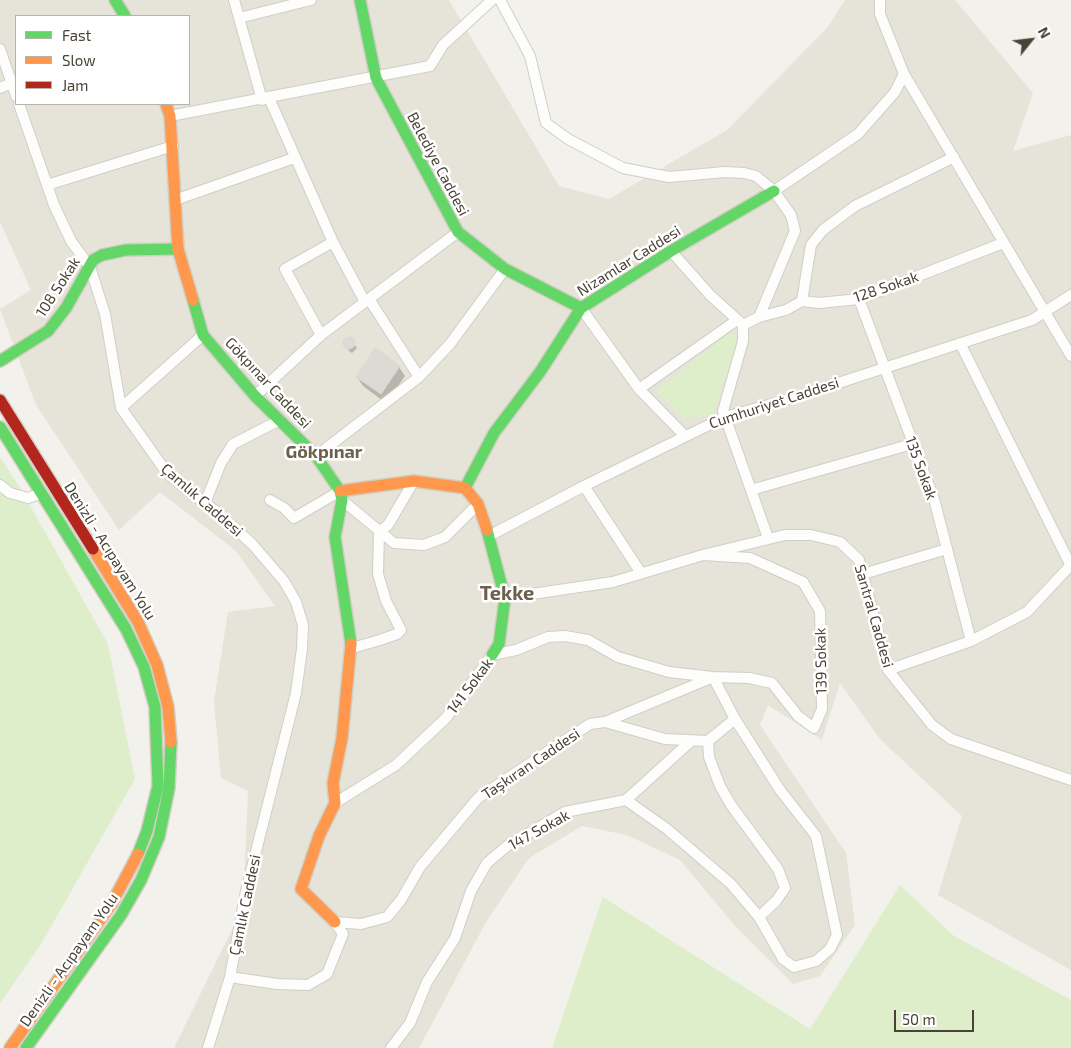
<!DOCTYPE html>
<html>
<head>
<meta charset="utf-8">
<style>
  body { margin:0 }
  #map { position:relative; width:1071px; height:1048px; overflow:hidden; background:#f2f1eb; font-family:"Exo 2",sans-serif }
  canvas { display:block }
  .legend { position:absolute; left:15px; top:15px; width:175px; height:90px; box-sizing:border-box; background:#fff; border:1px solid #b6b3af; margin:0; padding:6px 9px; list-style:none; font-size:15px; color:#494236 }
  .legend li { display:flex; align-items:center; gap:10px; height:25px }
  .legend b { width:25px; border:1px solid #b6b3af }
  .north { position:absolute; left:1006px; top:15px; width:50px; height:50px; -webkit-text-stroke:4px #fff; paint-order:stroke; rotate:61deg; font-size:14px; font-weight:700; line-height:20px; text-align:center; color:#494236 }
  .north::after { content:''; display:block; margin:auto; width:18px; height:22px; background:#494236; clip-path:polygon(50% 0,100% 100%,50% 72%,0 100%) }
  .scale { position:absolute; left:894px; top:1010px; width:80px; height:22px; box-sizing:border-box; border:2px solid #494236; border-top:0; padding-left:6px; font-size:15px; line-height:18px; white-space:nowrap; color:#494236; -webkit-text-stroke:4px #fff; paint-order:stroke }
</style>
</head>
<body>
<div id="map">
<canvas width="1071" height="1048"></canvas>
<ul class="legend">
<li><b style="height:6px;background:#63d668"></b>Fast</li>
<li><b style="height:6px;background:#ff974d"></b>Slow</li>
<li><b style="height:6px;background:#b3261e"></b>Jam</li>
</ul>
<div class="north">N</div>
<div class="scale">50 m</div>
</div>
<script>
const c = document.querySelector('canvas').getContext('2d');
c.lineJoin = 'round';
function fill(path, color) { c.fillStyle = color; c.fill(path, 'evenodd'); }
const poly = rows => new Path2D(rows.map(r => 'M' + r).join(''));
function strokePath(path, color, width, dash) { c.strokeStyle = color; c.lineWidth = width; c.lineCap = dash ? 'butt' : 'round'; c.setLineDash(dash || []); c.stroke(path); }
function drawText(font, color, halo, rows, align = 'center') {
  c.font = font + ' "Exo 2",sans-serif'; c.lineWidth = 5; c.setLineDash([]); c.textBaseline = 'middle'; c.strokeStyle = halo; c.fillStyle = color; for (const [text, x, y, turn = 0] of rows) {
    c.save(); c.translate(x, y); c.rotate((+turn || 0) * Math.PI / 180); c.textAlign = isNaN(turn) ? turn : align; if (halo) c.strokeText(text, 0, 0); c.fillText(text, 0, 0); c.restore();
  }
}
const residential = poly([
  [0,0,449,0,559,186,609,199,727,130,827,28,845,0,955,0,1033,93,1013,151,1071,135,1071,970,938,895,962,816,880,739,840,683,822,740,768,705,760,725,846,853,855,925,820,976,793,984,736,927,680,860,627,835,582,826,529,858,486,922,419,1048,174,1048,243,907,248,791,221,778,214,701,228,612,275,606,236,551,160,492,119,530,36,405,0,309,31,290,0,222],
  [16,16,189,16,189,104,16,104]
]);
const green = poly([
  [732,331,737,343,713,415,682,419,656,390],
  [0,457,19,486,108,644,135,779,40,946,0,1003],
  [900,885,954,936,1071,1000,1071,1048,552,1048,603,897,810,1029]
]);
const shadow = poly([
  [349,338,357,348,352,353,349,351,344,342],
  [399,367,405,376,386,403,363,386,357,377]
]);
const building = poly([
  '343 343a6 6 0 1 1 12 0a6 6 0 1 1-12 0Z',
  [375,348,400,366,381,394,356,377,375,348]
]);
const street = poly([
  [234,0,262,100],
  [500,0,530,56,546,123,568,139,623,168,669,177,725,172,744,173,756,176,774,191,791,215,795,231,759,317],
  [880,0,880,14,904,74,1071,356],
  [239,18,311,0],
  [0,49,16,96],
  [0,88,16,81],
  [269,98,333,242,365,302],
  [19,104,54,205,71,241,90,267,105,314,121,408,167,473,192,494,220,514,253,545,284,581,296,602,303,625,302,649,296,693,246,891,230,977,208,1048],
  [170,116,430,66,443,45,492,0],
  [47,185,173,146],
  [774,191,858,134,895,92,904,74],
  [175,200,294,158],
  [671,251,710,295,742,324],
  [369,299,419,377],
  [859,299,934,499,971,641],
  [802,301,811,245,823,230,855,206,954,157],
  [581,308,639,389,684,435],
  [743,325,759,317,786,310,802,301,819,303,859,299,1003,243],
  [743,325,743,341,723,411,768,538],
  [321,335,285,269,333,242],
  [960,343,1071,566],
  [639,389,737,320],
  [255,396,321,335,458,232],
  [121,408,203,335],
  [316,456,419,377,450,344,505,269],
  [0,485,10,493,28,498,42,493],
  [584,486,641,573],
  [751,490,912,444],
  [270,500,284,508,294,518,340,491],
  [342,500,394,543,424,545,445,537,478,504],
  [205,503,221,463,233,444,280,420],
  [379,532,388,525,414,481],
  [489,536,584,486,725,417,783,401,1032,320,1071,295],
  [863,574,947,549],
  [505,598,613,582,703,555,785,535,811,535,840,542,859,560,888,670,932,725,951,739,1071,780],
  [352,648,380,640,397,634,401,630,386,601,378,574,379,532],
  [888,670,971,641,1027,612,1071,565],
  [605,722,665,739,708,741,735,719],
  [708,741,709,757,720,786,731,805,778,869,785,888,776,901,759,917],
  [626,800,691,741],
  [335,803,396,765,446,718,492,655,516,650,548,637,565,636,588,640,618,657,669,672,713,677,749,678,772,683,798,716,814,728,822,709,820,611,803,582,750,558,703,555],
  [335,922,361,924,387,917,401,900,420,867,478,798,553,748,590,724,605,722,711,678],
  [230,977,277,984,308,985,327,974,343,934,335,922],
  [391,1048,410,1023,427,982,455,938,471,891,487,863,507,846,565,812,626,800,667,829,731,884,759,917,783,959,794,967,816,961,830,949,837,935,816,836,780,790,735,719,713,677]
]);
const fast = poly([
  [115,0,125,16],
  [360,0,376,78,458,232,505,269,581,308],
  [193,300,203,335,255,396,316,456,340,491,342,500,335,537,351,644],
  [0,361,48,331,66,308,93,260,102,255,126,250,178,249],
  [0,427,126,629,144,667,155,707,158,786,147,831,138,854],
  [465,488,494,433,540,372,581,308,671,251,774,191],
  [487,530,505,598,499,644,492,655],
  [26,1048,121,915,141,880,159,837,169,788,171,742]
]);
const slow = poly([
  [166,104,170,116,178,249,193,300],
  [340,491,414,481,465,488,478,504,487,530],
  [93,549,138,622,157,665,168,707,171,742],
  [335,922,301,889,319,836,335,803,333,783,342,738,351,644],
  [10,1048,112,903,138,854]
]);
const jam = poly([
  [0,400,93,549]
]);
const streetNames = [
  ["Belediye Caddesi",438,164,62],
  ["Nizamlar Caddesi",629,261,-32],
  ["108 Sokak",58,287,-57],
  ["128 Sokak",886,287,-19],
  ["Gökpınar Caddesi",268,383,47],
  ["Cumhuriyet Caddesi",774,403,-18],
  ["135 Sokak",921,468,70],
  ["Çamlık Caddesi",202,500,41],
  ["Denizli - Acıpayam Yolu",110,551,58],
  ["Santral Caddesi",874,616,74],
  ["139 Sokak",821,661,-91],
  ["141 Sokak",470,686,-53],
  ["Taşkıran Caddesi",531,764,-34],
  ["147 Sokak",539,830,-29],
  ["Çamlık Caddesi",245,905,-78],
  ["Denizli - Acıpayam Yolu",69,960,-55]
];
const quarterNames = [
  ["Gökpınar",324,452]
];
const districtNames = [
  ["Tekke",507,593]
];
fill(residential, '#e6e3d8');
fill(green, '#dfeeca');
fill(shadow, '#0003');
fill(building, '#dcdad4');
strokePath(building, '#dbd8d1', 1);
strokePath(street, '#d0cec8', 12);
strokePath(fast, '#d2cec2', 14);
strokePath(slow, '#d2cec2', 14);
strokePath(jam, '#d2cec2', 14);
strokePath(street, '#fdfdfc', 10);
strokePath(fast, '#63d668', 11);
strokePath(slow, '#ff974d', 11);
strokePath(jam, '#b3261e', 11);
drawText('15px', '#494236', '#fff', streetNames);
drawText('bold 18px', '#6d614d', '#fff', quarterNames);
drawText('bold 20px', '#6d614d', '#fff', districtNames);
</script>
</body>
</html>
